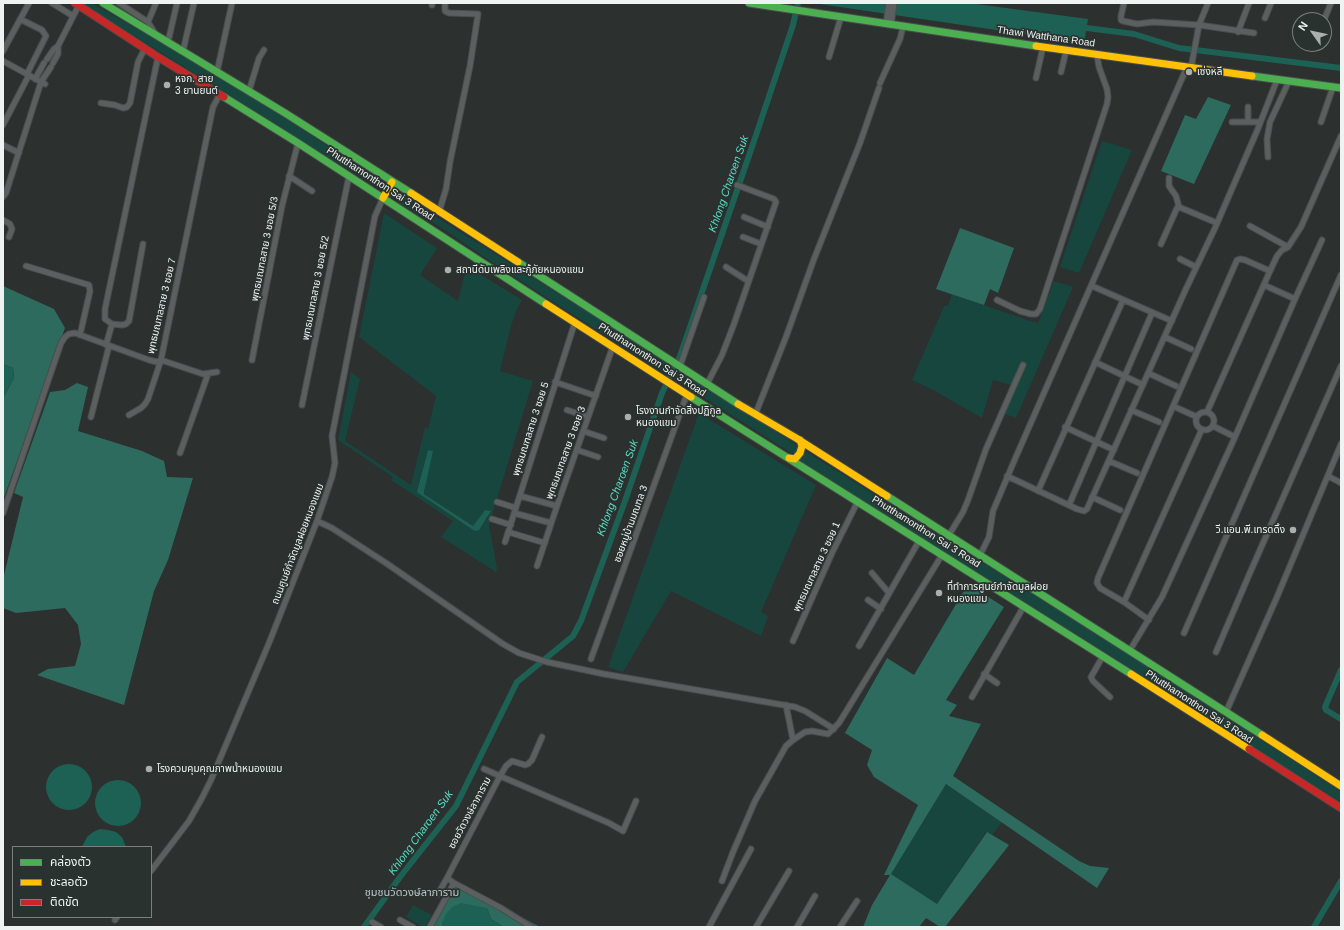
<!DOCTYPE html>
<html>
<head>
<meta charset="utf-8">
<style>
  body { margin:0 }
  #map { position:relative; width:1344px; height:930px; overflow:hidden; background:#2c302f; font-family:Helvetica,"Noto Sans Thai",sans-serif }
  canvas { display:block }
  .frame { position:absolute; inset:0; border:4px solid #eff4f2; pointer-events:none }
  .legend { position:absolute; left:12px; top:846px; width:140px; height:72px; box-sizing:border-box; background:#2a3230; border:1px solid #79807e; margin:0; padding:5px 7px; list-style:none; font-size:12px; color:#eff4f2 }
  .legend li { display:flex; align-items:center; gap:8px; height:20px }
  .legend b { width:20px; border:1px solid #79807e }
  .north { position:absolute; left:1292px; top:12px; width:40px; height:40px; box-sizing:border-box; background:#2a3230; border:1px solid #79807e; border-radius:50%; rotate:303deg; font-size:11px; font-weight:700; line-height:16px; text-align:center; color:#eff4f2 }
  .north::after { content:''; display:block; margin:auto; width:14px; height:18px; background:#abafae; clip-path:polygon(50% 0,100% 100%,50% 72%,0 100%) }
</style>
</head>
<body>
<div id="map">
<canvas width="1344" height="930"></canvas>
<div class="frame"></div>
<ul class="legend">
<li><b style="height:5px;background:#4caf50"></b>คล่องตัว</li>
<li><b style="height:5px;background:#ffc107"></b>ชะลอตัว</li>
<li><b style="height:5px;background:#c62828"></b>ติดขัด</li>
</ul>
<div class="north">N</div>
</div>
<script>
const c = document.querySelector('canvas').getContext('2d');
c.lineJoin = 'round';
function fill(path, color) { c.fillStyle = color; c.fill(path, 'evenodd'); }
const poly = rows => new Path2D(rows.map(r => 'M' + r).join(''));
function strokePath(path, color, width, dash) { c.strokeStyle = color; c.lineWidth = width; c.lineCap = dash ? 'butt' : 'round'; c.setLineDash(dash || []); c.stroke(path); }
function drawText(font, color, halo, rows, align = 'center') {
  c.font = font + ' Helvetica,"Noto Sans Thai",sans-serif'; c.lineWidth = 3.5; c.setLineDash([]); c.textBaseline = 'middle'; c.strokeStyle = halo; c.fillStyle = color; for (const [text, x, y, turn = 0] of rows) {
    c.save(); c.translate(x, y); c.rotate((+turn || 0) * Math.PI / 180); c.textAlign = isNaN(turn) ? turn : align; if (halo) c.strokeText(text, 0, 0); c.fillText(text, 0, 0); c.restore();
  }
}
const green = poly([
  [82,3,91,3,156,39,284,117,383,183,385,187,383,189,378,188],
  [1102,141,1132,150,1079,273,1060,267],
  [401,195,673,365,667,375,496,265,442,228,397,202,399,196],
  [384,213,437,248,420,275,458,301,467,266,522,300,517,309,511,326,500,371,533,381,489,525,497,568,496,572,441,537,453,521,391,480,393,477,338,440,351,372,360,379,345,441,411,485,425,427,428,429,436,396,359,337],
  [428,450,424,494,473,526,485,510,490,511,487,519,473,530,418,493,417,490],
  [1054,281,1073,287,1016,418,1005,414,1011,385,993,380,982,418,935,391,912,380,944,306,948,306,952,294,1030,321,1038,323],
  [678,368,796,445,798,449,797,453,791,453,673,378],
  [699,413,816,485,761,612,768,616,761,636,671,591,623,672,608,667],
  [805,451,1120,649,1306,769,1341,792,1341,802,1276,762,1184,702,799,460,803,457],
  [946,784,1002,822,992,835,986,832,937,904,891,874],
  [413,905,432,915,425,927,423,927,406,917]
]);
const forest = poly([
  [1208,97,1231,105,1194,184,1161,171,1185,115,1196,119],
  [960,228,1014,248,998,293,990,289,984,305,936,289],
  [3,286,54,309,65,328,3,500,3,398,14,378,13,368,3,364],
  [77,383,88,387,78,431,142,451,164,461,167,477,193,478,168,560,154,591,124,705,37,675,48,669,75,666,81,644,78,625,65,608,16,613,3,608,3,579,23,497,14,493,50,392,65,390],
  [968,584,1004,607,946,700,957,705,949,716,981,724,953,776,1079,861,1090,866,1109,868,1097,888,946,784,891,874,937,904,987,832,1009,845,945,927,940,927,926,918,919,927,863,927,872,905,890,875,884,875,918,805,874,777,867,765,872,750,845,733,887,658,914,675],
  [453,880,540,927,502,926,491,919,487,908,482,908,442,923,443,927,426,927]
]);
const water = poly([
  [813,3,969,3,1088,19,1084,43],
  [3,364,13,368,14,378,3,398],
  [428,450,433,451,424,492,424,494,473,526,485,510,491,511,479,530,476,531,473,530,418,493,417,491],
  '46 787a23 23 0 1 1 46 0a23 23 0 1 1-46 0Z',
  '95 803a23 23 0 1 1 46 0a23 23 0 1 1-46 0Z',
  [100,829,108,830,116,832,122,837,126,847,82,847,87,837,93,832],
  [461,903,487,908,491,919,502,926,515,927,443,927,442,923,446,914,452,907]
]);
const canal = poly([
  [1079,27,1134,34,1179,48,1341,68],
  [1341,670,1325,707,1326,710,1341,719],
  [364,927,400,877,456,806,517,682,573,636,581,621,625,501,662,393,680,356,753,144,793,25,798,3],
  [1314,927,1341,881]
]);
const street = poly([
  [52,3,73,16],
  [119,3,148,22],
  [156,3,148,22,156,35],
  [432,3,432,5],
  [1124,3,1121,16,1121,20,1123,21,1137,24,1153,22,1199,25,1208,3],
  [1265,18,1271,3],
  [20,19,42,30,46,36,27,74],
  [1324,20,1331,3],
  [886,24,889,3],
  [891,25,894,3],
  [1238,32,1249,3],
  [168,42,177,3],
  [3,51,29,3],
  [183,51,194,3],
  [829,57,841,17],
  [47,59,54,49,58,46],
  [3,61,45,84],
  [53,63,58,54,58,46,79,5],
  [1191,68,1199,25,1254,33],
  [217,72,232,3],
  [1061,72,1066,51],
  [1036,78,1043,47],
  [35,79,44,63],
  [880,83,900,39,903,27],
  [249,91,259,58,264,50],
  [101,103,115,105,123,108,127,107,130,103,138,62,145,48],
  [1232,122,1260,122],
  [1248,122,1248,107],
  [1321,122,1333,87],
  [3,125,29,75],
  [3,145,19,153],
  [1268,157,1267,139,1270,122,1289,81],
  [289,176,312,191],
  [1169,178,1169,186,1176,196,1179,207],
  [3,197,6,193,41,82,51,67],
  [439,212,446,189,450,162,470,66,478,14,449,13,445,11,445,3],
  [744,217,768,227],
  [3,220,10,224,12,229,9,237],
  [1250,226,1288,247],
  [743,237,761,244],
  [143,244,129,321,126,324,122,325,112,324,105,319,105,309,158,57],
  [1161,244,1177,208,1179,207,1217,223],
  [1180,259,1196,267],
  [26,266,89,285,90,291,80,335],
  [726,267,748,281],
  [1264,285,1295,299],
  [1092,286,1172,321],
  [997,300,1020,311,1031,314,1036,314,1040,309,1107,104,1108,97,1107,89,1099,67,1097,55],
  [1165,337,1191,349],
  [106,345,112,324],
  [252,360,282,206,298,143],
  [1095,362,1143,385],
  [680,366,704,297],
  [1148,373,1176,386],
  [555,382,596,396],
  [707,384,722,355,734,324,776,202,774,199,737,185],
  [302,405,349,176],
  [1173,406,1197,417],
  [567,410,588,417],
  [1131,410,1159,422],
  '1196 421a9 9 0 1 1 18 0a9 9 0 1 1-18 0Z',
  [1207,412,1270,271,1277,256,1282,250,1288,247,1301,227,1341,136],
  [129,415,141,408,145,404,148,399,161,360,203,374,217,372],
  [755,415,786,337,814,259,860,143,879,88],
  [91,417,109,346],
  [1213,426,1235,437],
  [1065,427,1114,450],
  [583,431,604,438],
  [577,450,598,457],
  [180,453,208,374],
  [1109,461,1137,473],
  [1007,476,1077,509,1084,511,1087,509,1185,291,1215,228,1257,131,1277,80],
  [1328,476,1341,483],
  [1038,491,1123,300],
  [520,496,557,506],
  [1092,497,1120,510],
  [497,502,516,508],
  [1069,505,1152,313],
  [3,513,61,343,65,337,69,334,75,333,149,360,157,362,161,360,213,107,220,94],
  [514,513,551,523],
  [492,519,511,525],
  [317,521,332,528,386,563,503,644,519,653,547,662,604,674,795,707,805,711,834,729],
  [508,532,545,543],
  [949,535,963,512,968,500,986,449,1023,365],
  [505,542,575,322],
  [980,555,989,537,993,511,1015,459,1187,67],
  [537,566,557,506,613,346],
  [872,573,889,593],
  [868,600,881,609],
  [1124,602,1202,429],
  [1149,620,1124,602,1100,588,1097,583,1098,578,1237,260,1240,259,1245,260,1270,271],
  [1184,633,1341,275],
  [793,641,832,553,858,501],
  [859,646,919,541],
  [1130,650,1162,597,1235,437,1295,299,1322,240],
  [1216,652,1249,575,1341,366],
  [1103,656,1091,677,1093,681,1110,697],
  [591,659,687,394],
  [984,674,997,683],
  [972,697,1024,606],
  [786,705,793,740],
  [1226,712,1277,597,1341,444],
  [484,769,500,776,506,766,512,761,525,765,528,764,532,760,542,737],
  [151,871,189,821,202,798,211,780,269,643,317,521,332,477,335,463,332,436,375,216,383,198],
  [722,881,733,852,755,801,786,746,793,740,805,732,812,731,828,734,839,723,942,555],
  [438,894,447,878],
  [115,920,117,917],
  [400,920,413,927],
  [372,922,381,927],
  [430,927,454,883],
  [531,927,501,908,454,883,447,878,500,776,609,823,623,831,636,801],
  [709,927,751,849],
  [756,927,789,871],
  [797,927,815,896],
  [840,927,857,901]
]);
const fast = poly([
  [103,3,285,113,411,193],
  [749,3,1036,46],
  [1252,76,1341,88],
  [224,97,298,143,546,304],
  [518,262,738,404],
  [691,397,1131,674],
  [887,496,1262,735]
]);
const slow = poly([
  [1036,46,1252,76],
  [411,193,518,262],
  [383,198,392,182],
  [546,304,691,397],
  [738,404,796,438,887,496],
  [789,458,795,459,800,453,802,446,800,440],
  [1131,674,1249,749],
  [1262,735,1341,786]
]);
const jam = poly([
  [75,3,158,57,224,97],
  [1249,749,1341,808]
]);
const markers = [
  [1189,72,4,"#abafae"],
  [167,85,4,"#abafae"],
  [448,270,4,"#abafae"],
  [628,417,4,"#abafae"],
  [1293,530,4,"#abafae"],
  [939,593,4,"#abafae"],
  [149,769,4,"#abafae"]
];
const streetNames = [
  ["Thawi Watthana Road",1046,37,8],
  ["Phutthamonthon Sai 3 Road",380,184,33],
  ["พุทธมณฑลสาย 3 ซอย 5/3",265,249,-79],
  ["พุทธมณฑลสาย 3 ซอย 5/2",316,288,-79],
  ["พุทธมณฑลสาย 3 ซอย 7",162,306,-77],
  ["Phutthamonthon Sai 3 Road",652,360,33],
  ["พุทธมณฑลสาย 3 ซอย 5",531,429,-72],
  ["พุทธมณฑลสาย 3 ซอย 3",566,453,-70],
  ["ซอยหมู่บ้านมณฑล 3",631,524,-70],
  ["Phutthamonthon Sai 3 Road",926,532,32],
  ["ถนนศูนย์กำจัดมูลฝอยหนองแขม",298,544,-69],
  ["พุทธมณฑลสาย 3 ซอย 1",817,567,-65],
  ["Phutthamonthon Sai 3 Road",1199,707,33],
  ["ซอยวัดวงษ์ลาภาราม",470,813,-62]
];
const poiNames = [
  ["เซ่งหลี",1197,72],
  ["หจก. สาย",175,79],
  ["3 ยานยนต์",175,91],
  ["สถานีดับเพลิงและกู้ภัยหนองแขม",456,270],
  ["โรงงานกำจัดสิ่งปฏิกูล",636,411],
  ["หนองแขม",636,423],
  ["วี.แอน.พี.เทรดดิ้ง",1285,530,"right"],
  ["ที่ทำการศูนย์กำจัดมูลฝอย",947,587],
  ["หนองแขม",947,599],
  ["โรงควบคุมคุณภาพน้ำหนองแขม",157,769]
];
const waterNames = [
  ["Khlong Charoen Suk",729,184,-71],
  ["Khlong Charoen Suk",618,488,-70],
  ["Khlong Charoen Suk",421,833,-54]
];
const neighbourhoodNames = [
  ["ชุมชนวัดวงษ์ลาภาราม",412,893]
];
fill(green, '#17463e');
fill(forest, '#2e6b5f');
fill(water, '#1d6054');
strokePath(canal, '#1d6054', 6);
strokePath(street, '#494d4c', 7);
strokePath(fast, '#494d4c', 9);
strokePath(slow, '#494d4c', 9);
strokePath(jam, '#494d4c', 9);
strokePath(street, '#5c5f5f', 5);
strokePath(fast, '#4caf50', 7);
strokePath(slow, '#ffc107', 7);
strokePath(jam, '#c62828', 7);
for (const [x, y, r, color] of markers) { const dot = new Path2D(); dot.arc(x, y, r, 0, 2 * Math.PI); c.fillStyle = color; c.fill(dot); strokePath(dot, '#2a3230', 1.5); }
drawText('10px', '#eff4f2', '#2a3230', streetNames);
drawText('10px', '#eff4f2', '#2a3230', poiNames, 'left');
drawText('italic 11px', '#59dec6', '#2a3230', waterNames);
drawText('11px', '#bdc6c4', '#2a3230', neighbourhoodNames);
</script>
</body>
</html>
